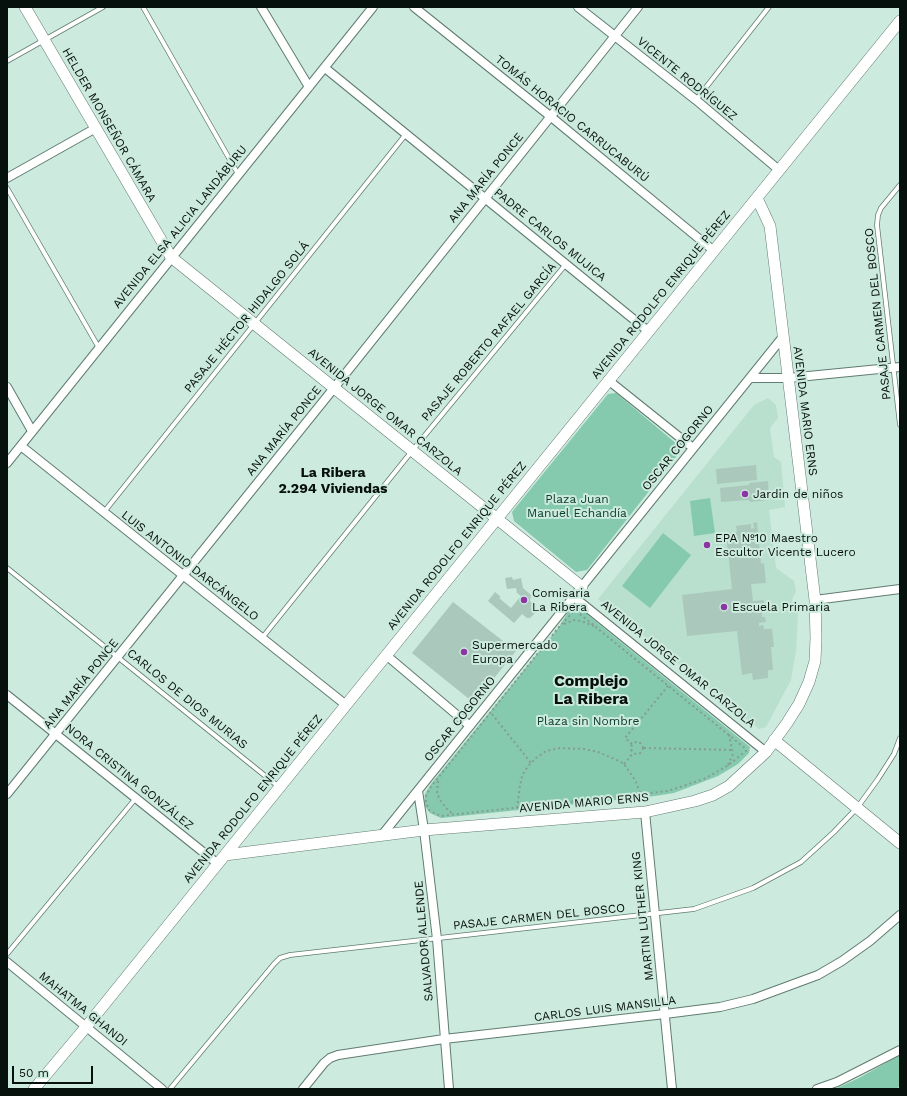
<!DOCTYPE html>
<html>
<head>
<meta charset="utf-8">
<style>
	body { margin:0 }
	#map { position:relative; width:907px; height:1096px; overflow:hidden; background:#cceadd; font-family:"Work Sans",sans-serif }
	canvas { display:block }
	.frame { position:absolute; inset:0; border:8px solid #06100c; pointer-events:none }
	.scale { position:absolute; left:12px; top:1066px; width:81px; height:18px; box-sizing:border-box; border:2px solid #06100c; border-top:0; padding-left:5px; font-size:12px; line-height:14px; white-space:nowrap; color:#06100c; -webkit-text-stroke:3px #cceadd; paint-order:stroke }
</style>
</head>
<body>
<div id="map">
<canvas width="907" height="1096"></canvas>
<div class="frame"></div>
<div class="scale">50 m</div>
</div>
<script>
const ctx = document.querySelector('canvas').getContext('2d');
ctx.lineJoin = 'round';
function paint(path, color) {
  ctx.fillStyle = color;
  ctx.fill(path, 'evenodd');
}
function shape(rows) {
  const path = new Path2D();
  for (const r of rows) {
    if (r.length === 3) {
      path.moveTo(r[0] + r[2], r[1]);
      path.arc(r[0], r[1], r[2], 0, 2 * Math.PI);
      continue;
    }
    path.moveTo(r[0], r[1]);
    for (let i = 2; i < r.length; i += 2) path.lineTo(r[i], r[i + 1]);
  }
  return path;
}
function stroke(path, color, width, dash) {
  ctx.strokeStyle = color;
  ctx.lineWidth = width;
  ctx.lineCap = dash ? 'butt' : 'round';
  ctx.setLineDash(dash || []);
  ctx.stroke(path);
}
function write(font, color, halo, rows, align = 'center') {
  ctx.font = font + ' "Work Sans",sans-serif';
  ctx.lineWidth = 4;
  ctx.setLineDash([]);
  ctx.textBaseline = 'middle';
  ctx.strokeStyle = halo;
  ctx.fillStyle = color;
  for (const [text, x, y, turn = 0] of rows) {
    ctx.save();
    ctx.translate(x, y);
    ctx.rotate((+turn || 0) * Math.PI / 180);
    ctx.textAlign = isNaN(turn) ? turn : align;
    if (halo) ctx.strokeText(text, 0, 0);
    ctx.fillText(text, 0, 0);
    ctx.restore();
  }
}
paint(shape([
	[768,398,776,405,778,418,770,428,774,457,781,462,785,507,769,510,776,568,794,581,796,592,792,599,793,609,798,614,797,634,796,651,791,680,766,727,759,729,598,599,754,405]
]), '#b9dfcf');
paint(shape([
	[616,393,678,445,679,453,587,570,576,572,514,521,512,512,608,394],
	[710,498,715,533,694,536,690,501],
	[663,533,691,555,650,608,622,586],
	[574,604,578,604,582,607,589,616,750,747,749,753,738,764,718,776,674,793,655,796,441,818,430,813,424,805,425,794,431,784,559,627,571,607],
	[900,1055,900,1085,897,1089,835,1089,859,1078]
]), '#85caaf');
paint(shape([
	[756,465,757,480,717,484,716,469],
	[768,481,769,500,750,502,749,500,721,502,720,488,749,485,749,483],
	[757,522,761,564,764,563,766,583,751,584,753,601,764,600,765,612,762,612,762,617,765,617,766,622,759,623,759,626,763,625,764,629,772,629,774,647,771,647,773,670,768,670,768,678,753,680,752,673,742,675,737,631,687,636,682,595,732,589,726,533,737,532,736,526,751,524,751,529,754,528,753,523],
	[512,577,513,580,521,578,523,588,531,595,530,601,533,604,531,607,533,608,534,614,530,618,527,618,522,614,514,623,488,601,495,592,501,597,499,598,511,608,521,596,517,593,516,588,507,589,505,578],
	[453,602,516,651,474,703,412,653]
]), '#abc8bc');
const service = shape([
	[143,7,238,174],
	[7,61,103,7],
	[696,100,769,7],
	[900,185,881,208,878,215,877,225,900,425],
	[7,188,99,348],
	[104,512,406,134],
	[7,568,279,787],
	[262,638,412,451,566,264],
	[7,954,136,798],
	[170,1089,274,964,280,958,290,955,694,909,753,888,801,862,834,832,857,808,878,779,894,754,900,738]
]);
const minor = shape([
	[261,7,309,87],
	[414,7,550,116,714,251],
	[578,7,696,100,779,170],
	[325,68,648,331],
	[7,178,96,128],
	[750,378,788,378,900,367],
	[608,380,693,448],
	[7,387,32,431],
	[21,446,346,705],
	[7,463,373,7],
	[574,597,766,752],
	[815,600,900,589],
	[386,655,470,726],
	[7,695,218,864],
	[418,791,424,830,437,939,449,1089],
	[7,794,334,388,638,7],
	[645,812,672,1089],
	[382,835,782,338],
	[7,962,162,1089],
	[303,1089,324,1063,330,1058,338,1055,444,1039,665,1014,720,1007,753,999,818,975,842,961,870,941,900,915],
	[817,1089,837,1082,900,1050]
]);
const tertiary = shape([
	[25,7,171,257,582,587],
	[774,740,900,843],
	[225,855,424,830,645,812,695,801,713,795,729,786,766,752,787,723,799,704,809,682,815,661,816,638,815,600,770,226,757,198],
	[34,1089,86,1027,346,705,900,21]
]);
stroke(service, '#617c71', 5.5);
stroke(minor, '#617c71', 10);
stroke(tertiary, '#617c71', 12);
stroke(shape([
	[576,611,746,749,746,751,727,766,704,779,668,791,441,816,434,813,429,810,426,802,426,796,430,788,559,627,573,612,576,611],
	[564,624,574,620,581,621,594,626],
	[492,714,531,763],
	[637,748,6],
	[632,744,625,738,668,686],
	[644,748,733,750],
	[624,764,633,753],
	[728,765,733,754,729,735],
	[438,781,437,793,440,800,446,808,453,814],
	[517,808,520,786,522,776,528,766,536,758,546,751,560,748,584,749,598,752,619,761,624,764,635,780,641,795]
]), '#859c92', 2, [2, 3]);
stroke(service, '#fff', 4);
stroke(minor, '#fff', 8);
stroke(tertiary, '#fff', 11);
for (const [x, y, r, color] of [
	[745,494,4,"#8c36a4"],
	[707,545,4,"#8c36a4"],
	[524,600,4,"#8c36a4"],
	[724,607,4,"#8c36a4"],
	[464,652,4,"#8c36a4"]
]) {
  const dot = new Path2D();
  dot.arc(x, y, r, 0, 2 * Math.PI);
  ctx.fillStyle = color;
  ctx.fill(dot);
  stroke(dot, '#cceadd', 1.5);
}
write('12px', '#06100c', '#cceadd', [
	["VICENTE RODRÍGUEZ",687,79,39],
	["TOMÁS HORACIO CARRUCABURÚ",572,119,39],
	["HELDER MONSEÑOR CÁMARA",109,125,60],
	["ANA MARÍA PONCE",486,178,-51],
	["AVENIDA ELSA ALICIA LANDÁBURU",180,227,-51],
	["PADRE CARLOS MUJICA",550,235,39],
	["AVENIDA RODOLFO ENRIQUE PÉREZ",661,295,-51],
	["PASAJE CARMEN DEL BOSCO",878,314,-96],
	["PASAJE HÉCTOR HIDALGO SOLÁ",247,317,-51],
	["PASAJE ROBERTO RAFAEL GARCÍA",489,342,-50],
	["AVENIDA MARIO ERNS",805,411,83],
	["AVENIDA JORGE OMAR CARZOLA",385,412,39],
	["ANA MARÍA PONCE",284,431,-51],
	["OSCAR COGORNO",678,448,-51],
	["AVENIDA RODOLFO ENRIQUE PÉREZ",457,546,-51],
	["LUIS ANTONIO DARCÁNGELO",190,566,38],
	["AVENIDA JORGE OMAR CARZOLA",678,664,39],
	["ANA MARÍA PONCE",81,684,-51],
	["CARLOS DE DIOS MURIAS",187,699,39],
	["OSCAR COGORNO",460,719,-51],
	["NORA CRISTINA GONZÁLEZ",129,777,39],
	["AVENIDA RODOLFO ENRIQUE PÉREZ",253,799,-51],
	["AVENIDA MARIO ERNS",584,803,-5],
	["MARTIN LUTHER KING",643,916,-96],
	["PASAJE CARMEN DEL BOSCO",539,917,-6],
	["SALVADOR ALLENDE",424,941,-95],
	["MAHATMA GHANDI",83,1009,39],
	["CARLOS LUIS MANSILLA",605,1009,-7]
]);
write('12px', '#06100c', '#cceadd', [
	["Jardin de niños",753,494],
	["EPA Nº10 Maestro",715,538],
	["Escultor Vicente Lucero",715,552],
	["Comisaria",532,593],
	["La Ribera",532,607],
	["Escuela Primaria",732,607],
	["Supermercado",472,645],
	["Europa",472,659]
], 'left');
write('12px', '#093b2c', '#cceadd', [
	["Plaza Juan",577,499],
	["Manuel Echandía",577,513],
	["Plaza sin Nombre",588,721]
]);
write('bold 14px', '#06100c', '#cceadd', [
	["La Ribera",333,473],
	["2.294 Viviendas",333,489]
]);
write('bold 16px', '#06100c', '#cceadd', [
	["Complejo",591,681],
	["La Ribera",591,699]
]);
</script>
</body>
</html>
